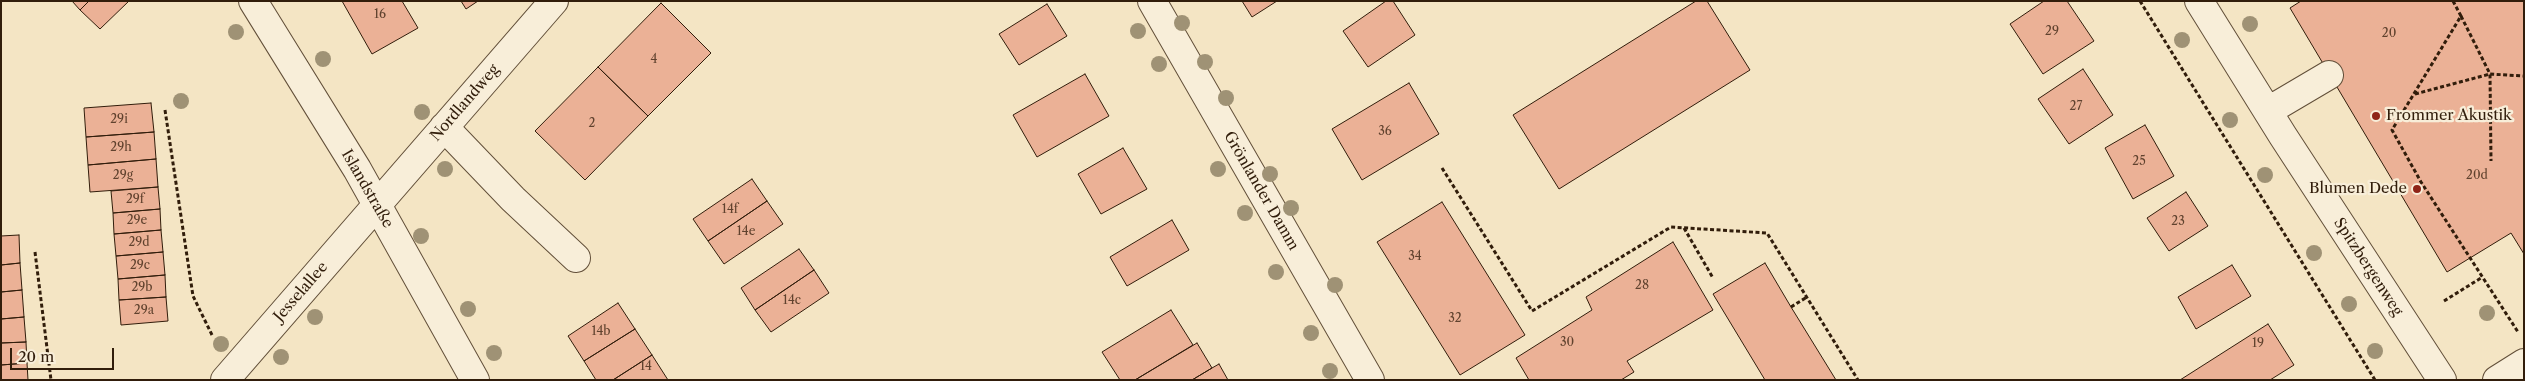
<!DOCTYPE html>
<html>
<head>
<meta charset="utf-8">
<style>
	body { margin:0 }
	#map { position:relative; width:2525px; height:381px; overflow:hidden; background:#f4e5c4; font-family:"Libre Caslon Text",serif }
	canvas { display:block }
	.frame { position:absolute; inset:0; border:2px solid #311d0b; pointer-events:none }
	.scale { position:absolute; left:10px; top:348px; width:104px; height:22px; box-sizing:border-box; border:2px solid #311d0b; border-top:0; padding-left:6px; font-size:15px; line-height:18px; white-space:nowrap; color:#311d0b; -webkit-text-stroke:4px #f8eed9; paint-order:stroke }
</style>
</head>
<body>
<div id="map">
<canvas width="2525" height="381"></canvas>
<div class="frame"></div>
<div class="scale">20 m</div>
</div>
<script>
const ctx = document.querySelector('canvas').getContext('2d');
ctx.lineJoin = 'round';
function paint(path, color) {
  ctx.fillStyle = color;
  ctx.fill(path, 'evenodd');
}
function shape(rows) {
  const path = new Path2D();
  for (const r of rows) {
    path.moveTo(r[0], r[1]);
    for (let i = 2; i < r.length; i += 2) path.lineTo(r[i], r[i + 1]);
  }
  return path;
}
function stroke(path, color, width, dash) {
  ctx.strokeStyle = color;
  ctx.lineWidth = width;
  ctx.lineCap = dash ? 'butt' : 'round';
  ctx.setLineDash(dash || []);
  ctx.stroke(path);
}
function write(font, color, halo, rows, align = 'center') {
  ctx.font = font + ' "Libre Caslon Text",serif';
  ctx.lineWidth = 4.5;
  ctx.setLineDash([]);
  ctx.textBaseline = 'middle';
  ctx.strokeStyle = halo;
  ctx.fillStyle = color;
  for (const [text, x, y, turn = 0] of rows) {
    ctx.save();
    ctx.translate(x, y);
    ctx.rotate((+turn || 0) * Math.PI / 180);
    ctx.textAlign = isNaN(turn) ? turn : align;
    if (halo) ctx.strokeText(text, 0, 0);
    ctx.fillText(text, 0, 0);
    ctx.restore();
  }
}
const building = shape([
	[72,1,89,1,80,10,72,1],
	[89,1,129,1,100,29,80,10,89,1],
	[342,1,402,1,418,28,372,54,342,1],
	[461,1,478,1,466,9,461,1],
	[1242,1,1277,1,1252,17,1242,1],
	[1386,1,1393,1,1415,35,1368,67,1343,31,1386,1],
	[1696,1,1707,1,1750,70,1559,189,1513,115,1696,1],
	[2044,1,2067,1,2094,41,2043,74,2010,24,2044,1],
	[2301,1,2524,1,2524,254,2511,233,2447,272,2290,8,2301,1],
	[661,3,711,53,648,116,598,67,661,3],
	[1047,4,1067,36,1019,65,999,34,1047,4],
	[598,67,648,116,585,180,535,131,598,67],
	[2083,69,2113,115,2069,144,2038,99,2083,69],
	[1085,74,1109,116,1037,157,1013,115,1085,74],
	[1409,83,1439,134,1362,180,1332,129,1409,83],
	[151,103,154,132,86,137,84,108,151,103],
	[2145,125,2174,176,2133,199,2105,148,2145,125],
	[154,132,156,159,88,165,86,137,154,132],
	[1123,148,1147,189,1101,214,1078,174,1123,148],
	[156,159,158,187,90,192,88,165,156,159],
	[752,179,767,201,708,241,693,219,752,179],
	[158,187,160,209,113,213,111,191,158,187],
	[2186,192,2208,226,2169,251,2147,218,2186,192],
	[767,201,783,224,724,264,708,241,767,201],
	[1442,202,1525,335,1460,375,1377,242,1442,202],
	[160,209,161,230,114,234,113,213,160,209],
	[1172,220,1189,250,1127,286,1110,257,1172,220],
	[161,230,163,252,116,256,114,234,161,230],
	[19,235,20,263,1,265,1,236,19,235],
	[1673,242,1713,310,1627,361,1634,372,1621,380,1529,380,1516,358,1592,310,1586,297,1673,242],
	[799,249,814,270,755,310,741,288,799,249],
	[163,252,165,275,118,279,116,256,163,252],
	[20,263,22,290,1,292,1,265,20,263],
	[1765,263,1791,307,1836,380,1765,380,1713,294,1765,263],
	[2232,265,2251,296,2196,329,2178,297,2232,265],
	[814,270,829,293,771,332,755,310,814,270],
	[165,275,166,297,119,300,118,279,165,275],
	[22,290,24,317,1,319,1,292,22,290],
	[166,297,168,321,121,325,119,300,166,297],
	[618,303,635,329,584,361,568,336,618,303],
	[1171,310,1193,345,1135,380,1120,380,1102,352,1171,310],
	[24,317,26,342,1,343,1,319,24,317],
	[2268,324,2294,365,2270,380,2180,380,2268,324],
	[635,329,652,355,613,380,596,380,584,361,635,329],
	[26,342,27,363,1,365,1,343,26,342],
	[1197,343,1212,368,1192,380,1135,380,1197,343],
	[652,355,668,380,613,380,652,355],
	[27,363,28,380,1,380,1,365,27,363],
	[1219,364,1228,380,1192,380,1212,368,1219,364]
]);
paint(building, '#ebb196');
stroke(building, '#311d0b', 1);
const minor = shape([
	[253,1,357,169,475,380],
	[1152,1,1370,380],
	[2199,1,2283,136,2442,380],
	[2268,111,2329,75],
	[444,127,513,199,576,258],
	[225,380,554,1],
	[2497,380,2524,363]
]);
stroke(minor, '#624f39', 30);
stroke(shape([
	[2140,1,2375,380],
	[2453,1,2461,16,2392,130,2421,182,2518,332],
	[2461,16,2490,74,2524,76],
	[2415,94,2490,74,2491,161],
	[165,110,193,296,212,335],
	[1442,168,1532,311,1671,227,1767,233,1858,380],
	[1684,228,1713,278],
	[35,252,51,380],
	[2444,301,2481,278],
	[1791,307,1807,297]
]), '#311d0b', 3, [4, 2.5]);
stroke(minor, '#f8eed9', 28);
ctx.fillStyle = '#9f9275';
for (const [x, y] of [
	[1182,23],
	[2250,24],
	[1138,31],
	[236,32],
	[2182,40],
	[323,59],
	[1205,62],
	[1159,64],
	[1226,98],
	[181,101],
	[422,112],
	[2230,120],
	[445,169],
	[1218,169],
	[1270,174],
	[2265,175],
	[1291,208],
	[1245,213],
	[421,236],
	[2314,253],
	[1276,272],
	[1335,285],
	[2349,304],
	[468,309],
	[2487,313],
	[315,317],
	[1311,333],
	[221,344],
	[2375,351],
	[494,353],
	[281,357],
	[1330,371]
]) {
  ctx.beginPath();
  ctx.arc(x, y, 8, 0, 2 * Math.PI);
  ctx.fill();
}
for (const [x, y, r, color] of [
	[2376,116,5,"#8f2418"],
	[2417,189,5,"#8f2418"]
]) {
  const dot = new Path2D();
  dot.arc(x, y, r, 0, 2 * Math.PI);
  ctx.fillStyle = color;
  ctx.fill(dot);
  stroke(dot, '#f8eed9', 2);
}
write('12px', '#60422e', null, [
	["16",380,15],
	["29",2052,32],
	["20",2389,34],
	["4",654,60],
	["27",2076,107],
	["29i",119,120],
	["2",592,124],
	["36",1385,132],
	["29h",121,148],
	["25",2139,162],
	["29g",123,176],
	["20d",2477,176],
	["29f",135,200],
	["14f",730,210],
	["29e",137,221],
	["23",2178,222],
	["14e",746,232],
	["29d",139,243],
	["34",1415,257],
	["29c",140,266],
	["28",1642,286],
	["29b",142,288],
	["14c",792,301],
	["29a",144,311],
	["32",1455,319],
	["14b",601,332],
	["30",1567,343],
	["19",2258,344],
	["14",646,367]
]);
write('15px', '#311d0b', '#f8eed9', [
	["Nordlandweg",465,103,-49],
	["Islandstraße",367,189,60],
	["Grönlander Damm",1261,191,60],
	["Spitzbergenweg",2368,267,57],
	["Jesselallee",301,292,-49]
]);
write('15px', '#311d0b', '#f8eed9', [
	["Frommer Akustik",2386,116],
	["Blumen Dede",2407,189,"right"]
], 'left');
</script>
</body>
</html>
